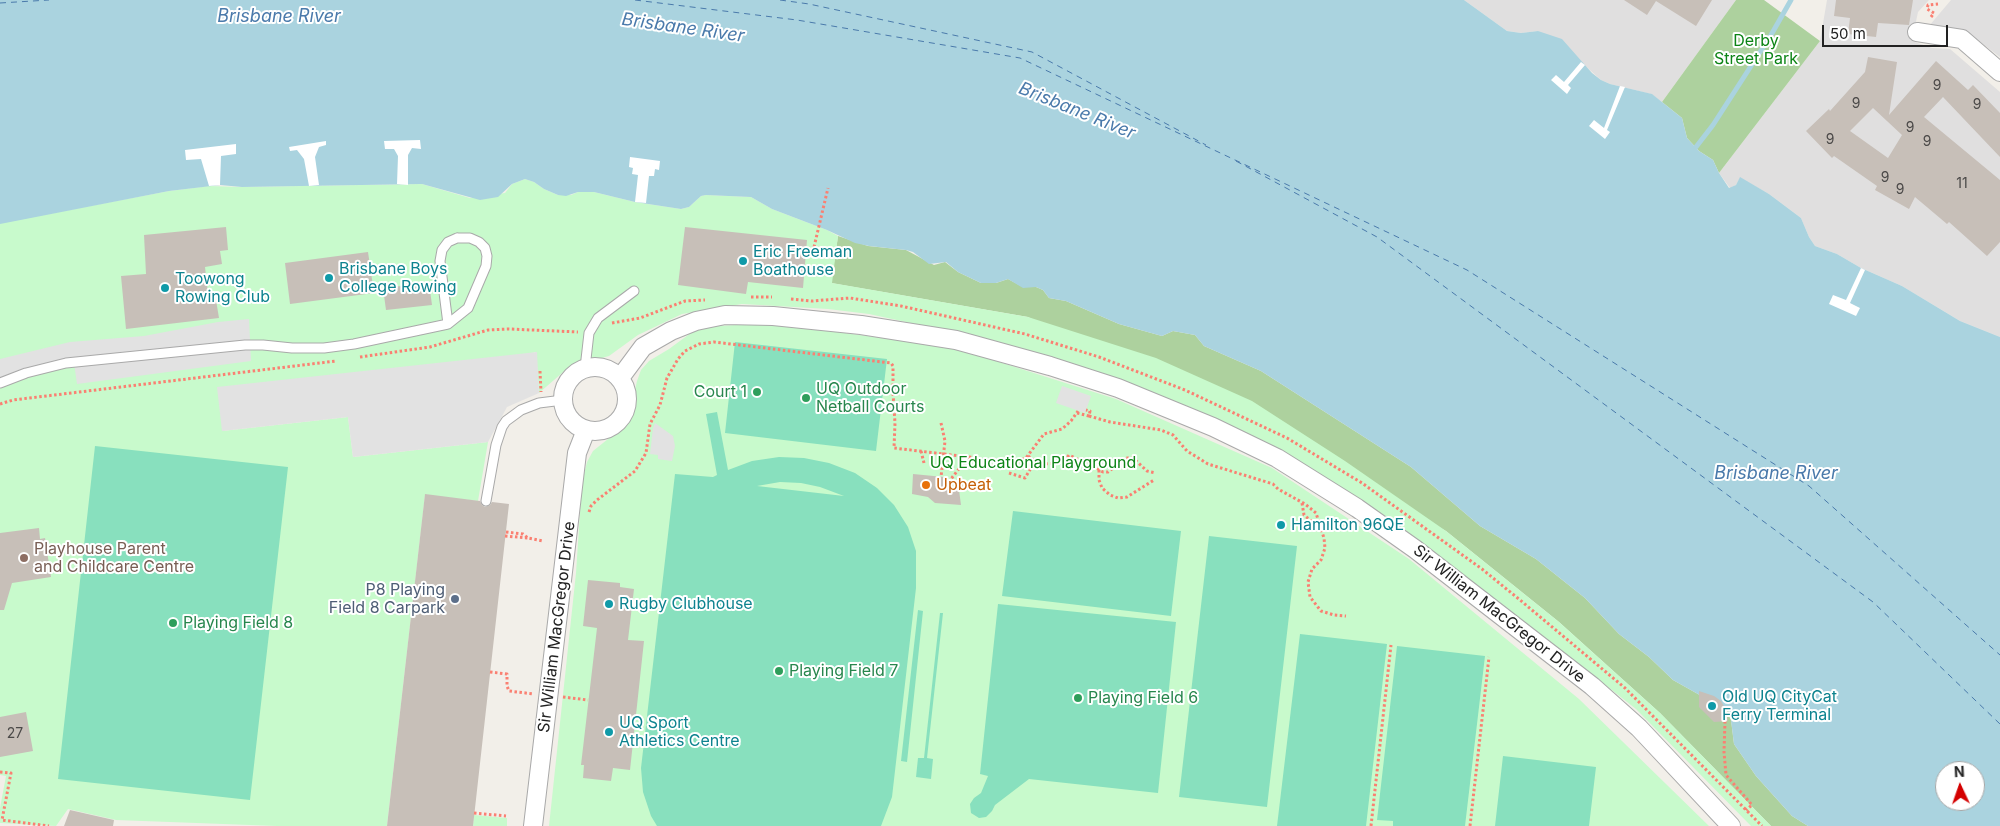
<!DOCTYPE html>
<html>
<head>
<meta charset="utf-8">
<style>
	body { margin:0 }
	#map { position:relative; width:2000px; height:826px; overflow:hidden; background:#f2efe9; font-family:Inter,sans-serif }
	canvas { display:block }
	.north { position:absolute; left:1935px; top:761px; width:50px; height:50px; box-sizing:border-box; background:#fff; border:1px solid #a7a7a7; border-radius:50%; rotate:357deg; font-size:14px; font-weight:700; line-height:20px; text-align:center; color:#222 }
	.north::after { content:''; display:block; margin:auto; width:18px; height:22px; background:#d40000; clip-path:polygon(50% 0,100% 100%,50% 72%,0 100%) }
	.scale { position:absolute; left:1822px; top:25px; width:126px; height:22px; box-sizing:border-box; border:2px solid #222; border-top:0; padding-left:6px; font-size:15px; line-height:18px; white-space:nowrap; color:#222; -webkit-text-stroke:4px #fff; paint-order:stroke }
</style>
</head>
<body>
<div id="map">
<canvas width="2000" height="826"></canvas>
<div class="north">N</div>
<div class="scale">50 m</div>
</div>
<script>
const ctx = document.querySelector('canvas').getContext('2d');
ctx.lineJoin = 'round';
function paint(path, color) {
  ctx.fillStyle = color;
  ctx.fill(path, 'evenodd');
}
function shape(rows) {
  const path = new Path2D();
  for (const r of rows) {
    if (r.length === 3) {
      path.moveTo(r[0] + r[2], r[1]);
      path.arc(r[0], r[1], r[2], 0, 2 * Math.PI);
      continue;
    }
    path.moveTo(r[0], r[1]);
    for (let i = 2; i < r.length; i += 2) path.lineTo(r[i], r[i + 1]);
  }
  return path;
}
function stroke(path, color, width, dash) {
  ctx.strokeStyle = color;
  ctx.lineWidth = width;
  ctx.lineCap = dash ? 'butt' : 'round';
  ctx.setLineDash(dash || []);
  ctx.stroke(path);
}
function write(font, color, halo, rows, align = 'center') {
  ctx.font = font + ' Inter,sans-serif';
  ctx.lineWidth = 4;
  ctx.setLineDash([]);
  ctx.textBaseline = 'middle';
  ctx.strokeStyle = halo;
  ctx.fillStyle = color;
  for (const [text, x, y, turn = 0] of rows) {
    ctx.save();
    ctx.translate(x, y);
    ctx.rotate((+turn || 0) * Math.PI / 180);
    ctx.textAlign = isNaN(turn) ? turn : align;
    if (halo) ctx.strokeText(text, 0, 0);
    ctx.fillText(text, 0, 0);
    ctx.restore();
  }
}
paint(shape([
	[1464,0,1736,0,1662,102,1651,94,1610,84,1601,80,1581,62,1538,31,1521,33,1507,31],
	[1827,0,1929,0,1918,12,1912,41,1932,48,1950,49,2000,92,2000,337,1960,321,1902,286,1861,268,1837,254,1815,246,1809,237,1801,218,1769,194,1740,178,1736,185,1730,188,1719,173,1820,41],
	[1951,0,2000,0,2000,57,1967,32,1929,26]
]), '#e0dfdf');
paint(shape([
	[1736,0,1764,0,1820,41,1719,173,1713,160,1699,151,1687,138,1682,118,1662,102],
	[838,236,868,246,906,250,934,265,945,262,958,272,981,283,996,283,1008,279,1023,287,1036,287,1043,290,1049,298,1066,301,1119,324,1162,336,1173,331,1195,335,1204,346,1261,371,1411,467,1480,526,1536,559,1585,598,1619,634,1649,657,1673,680,1730,712,1734,744,1756,776,1792,816,1808,826,1771,826,1660,713,1559,622,1446,531,1028,317,831,283]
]), '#add19e');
paint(shape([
	[525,179,534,182,544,189,558,195,571,195,578,192,594,192,635,202,681,209,689,207,701,196,706,195,751,197,772,209,827,230,838,236,832,283,1028,317,1156,358,1252,401,1345,461,1446,531,1559,622,1660,713,1771,826,1751,826,1636,709,1502,604,1377,511,1250,436,1124,382,994,341,869,314,828,309,742,304,682,314,638,335,609,356,569,367,539,393,536,352,222,431,348,417,353,457,488,442,478,501,425,495,387,826,277,826,116,820,68,809,56,826,0,823,0,808,6,776,0,775,0,223,169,191,209,186,242,187,422,184,470,198,505,193,512,184],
	[772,323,955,348,1116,399,1272,468,1409,559,1579,699,1709,826,549,826,576,573,582,482,587,462,593,451,623,427,628,419,637,381,641,370,649,361,669,349,699,327],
	[474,815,507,818,507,826,473,826]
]), '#c8facc');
paint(shape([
	[735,342,887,359,876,451,725,433],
	[717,412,728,470,752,461,779,457,804,458,829,463,855,473,877,488,894,505,908,527,916,551,916,588,892,797,881,826,657,826,651,816,643,792,641,768,675,474,713,477,717,475,706,414],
	[780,482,801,483,820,487,844,496,757,486],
	[95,446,288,467,250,800,58,779],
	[1013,511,1181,531,1171,616,1002,596],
	[1209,536,1297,546,1267,807,1179,797],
	[998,604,1176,622,1158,793,1029,779,995,805,992,811,986,817,979,818,971,813,970,804,974,798,981,793,988,776,980,774],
	[918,610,923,611,907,762,901,761],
	[940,613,943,613,927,758,933,759,931,779,916,777,918,758,924,758],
	[1300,634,1387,644,1366,826,1277,826],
	[1397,646,1485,656,1465,826,1393,826,1393,821,1377,820],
	[1503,756,1596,767,1589,826,1495,826]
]), '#88e0be');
paint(shape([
	[249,319,251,361,77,384,74,363,0,383,0,359,70,342,144,336,218,322],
	[537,352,539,393,507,407,488,442,353,457,348,417,222,431,217,387],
	[1062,386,1091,396,1085,413,1056,403],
	[655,423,673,436,675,446,672,461,658,459,658,455,650,454,653,428]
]), '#e2e2e2');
paint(shape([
	[0,0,1464,0,1507,31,1521,33,1538,31,1562,39,1592,73,1601,80,1610,84,1652,94,1682,118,1687,138,1699,151,1713,160,1719,173,1729,188,1736,185,1740,177,1769,194,1801,218,1809,237,1815,246,1837,254,1861,268,1902,286,1960,321,2000,337,2000,826,1808,826,1792,816,1756,776,1734,744,1730,712,1673,680,1649,657,1619,634,1585,598,1536,559,1480,526,1411,467,1261,371,1204,346,1195,335,1173,331,1162,336,1119,324,1066,301,1049,298,1043,290,1036,287,1023,288,1008,279,996,283,981,283,958,272,946,262,929,264,913,252,906,250,869,246,855,243,827,230,772,209,751,197,706,195,701,196,689,207,681,209,635,202,594,192,578,192,566,196,558,195,544,189,534,182,525,179,512,184,498,197,480,200,422,184,242,187,220,185,169,191,0,224],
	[1945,771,1975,771,1975,801,1945,801]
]), '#aad3df');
paint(shape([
	[1581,62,1585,65,1568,85,1571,88,1567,94,1551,80,1556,75,1564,82],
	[1620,86,1625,87,1607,130,1610,132,1605,139,1589,126,1594,120,1604,128],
	[420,140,421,149,412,148,408,155,408,185,397,184,398,156,394,149,385,149,384,141],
	[326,141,326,145,319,147,315,157,319,185,309,186,304,159,297,150,290,151,289,147],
	[236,144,236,154,221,156,220,185,209,186,201,159,186,160,185,150],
	[630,157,660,161,659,170,655,169,654,176,649,176,646,203,635,202,638,175,632,174,633,168,629,167],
	[1861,268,1865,270,1850,303,1860,308,1856,316,1829,304,1833,295,1846,300]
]), '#fff');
stroke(shape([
	[1696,147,1713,125,1771,35,1791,0]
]), '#aad3df', 5);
stroke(shape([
	[635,0,797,20,1020,58,1467,270,1809,486,2000,655],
	[780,0,809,4,1032,52,1206,145],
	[0,3,49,0],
	[1236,161,1377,237,1873,602,2000,724]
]), '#4a7aab', 1, [6, 5]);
paint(shape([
	[1624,0,1712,0,1696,26,1656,1,1647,15],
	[1836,0,1913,0,1909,25,1878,23,1876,37,1848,34,1850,18,1834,16],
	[1868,57,1897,62,1889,115,1936,61,1968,90,1973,85,2000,113,2000,157,1943,97,1924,117,2000,180,2000,242,1987,256,1949,222,1947,224,1915,197,1909,209,1875,190,1877,186,1834,156,1832,158,1806,131,1829,109,1830,111,1865,72],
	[1873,108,1902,135,1888,158,1850,131],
	[226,227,228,250,220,251,222,264,205,267,209,302,216,300,219,318,126,329,121,276,146,274,144,235],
	[685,227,807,240,803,288,748,282,746,294,678,285],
	[368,252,374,293,290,304,285,263],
	[429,283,432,305,386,310,383,288],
	[913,474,944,477,947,487,959,490,961,505,935,503,928,497,912,494],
	[425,494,480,501,482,505,485,507,490,505,492,502,509,504,473,826,387,826],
	[39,528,40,539,45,538,51,577,12,583,4,610,0,610,0,533],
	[588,580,620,583,620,587,634,589,628,640,644,641,630,770,613,768,611,781,583,778,584,765,581,765,597,628,583,626],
	[1699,691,1714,696,1721,701,1726,710,1728,721,1714,722,1699,707],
	[26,712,33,751,0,757,0,717],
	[70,810,114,820,113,826,64,826]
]), '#c7bfb8');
const service = shape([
	[457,238,470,238,479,242,485,248,487,256,486,266,468,308,448,324,440,261,442,250,448,242,457,238],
	[585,368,589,333,598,318,634,291],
	[0,383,26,373,66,363,245,345,263,345,292,348,324,348,354,344,448,324],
	[486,501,496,445,502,427,506,421,521,410,539,403,563,400]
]);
const minor = shape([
	[1917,32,1962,39,2000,72],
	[595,399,32],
	[620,378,643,347,671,331,696,321,725,315,773,316,861,325,956,340,1050,366,1118,388,1213,427,1277,458,1357,508,1415,549,1592,686,1639,728,1731,826],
	[533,826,577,453,586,430]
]);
stroke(service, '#a9a9a9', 11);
stroke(minor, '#a9a9a9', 20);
stroke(shape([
	[1931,17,1934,13,1927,9,1928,5,1938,4],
	[814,247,828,188],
	[751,297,772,297],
	[791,299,812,301,850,298,901,306,1025,334,1099,357,1185,390,1287,438,1362,483,1482,569,1520,600,1625,688,1762,826],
	[612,323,640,318,685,301,705,300],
	[360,357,430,347,488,330,509,329,578,332],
	[540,371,541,392],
	[0,404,13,400,336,361],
	[1077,413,1089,416,1090,411,1086,410],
	[1089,416,1110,422,1161,430,1173,435,1187,451,1208,464,1273,484,1278,489,1305,504,1316,513,1321,529],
	[941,423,945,441,941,477],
	[921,451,924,463],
	[1028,456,1039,464,1063,463,1069,455,1081,461,1091,462,1099,470,1103,472,1108,472,1126,458,1133,458,1147,471,1156,473],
	[1099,470,1099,480,1102,488,1110,495,1118,498,1127,497,1154,480],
	[1009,473,1025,478,1031,468,1028,457],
	[945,485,969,486,978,491],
	[950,488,951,479,968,457],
	[1302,503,1304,515,1321,529,1324,538,1325,548,1321,560,1312,569,1308,582,1310,597,1321,611,1334,615,1346,616],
	[589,512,591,506,597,500,635,471,646,453,650,424,660,405,667,378,678,359,685,351,699,344,714,342,891,363,893,366,893,393,895,423,894,448,977,458,994,464,1014,463,1026,458,1044,434,1062,429,1071,421,1078,411],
	[506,532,523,534,528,538,543,541],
	[505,536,528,538],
	[490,672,507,674,507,686,509,691,534,694],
	[563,697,588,700],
	[1725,721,1724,752,1726,775,1752,805,1746,810],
	[0,772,11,773,2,820,49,826],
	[474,813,506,816],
	[1371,826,1391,645],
	[1470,826,1489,657]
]), '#fa8072', 3, [2.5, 2.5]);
stroke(service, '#fff', 9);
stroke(minor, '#fff', 18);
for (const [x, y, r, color] of [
	[743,261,5,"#0f9aa8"],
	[329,278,5,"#0f9aa8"],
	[165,288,5,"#0f9aa8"],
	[757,392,5,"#2e9e5b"],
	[806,398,5,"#2e9e5b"],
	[926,485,5,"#e8710a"],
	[1281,525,5,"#0f9aa8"],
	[24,558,5,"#8d6e63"],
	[455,599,5,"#5c6f8a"],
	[609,604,5,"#0f9aa8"],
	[173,623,5,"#2e9e5b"],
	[779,671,5,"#2e9e5b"],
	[1078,698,5,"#2e9e5b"],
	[1712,706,5,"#0f9aa8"],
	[609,732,5,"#0f9aa8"]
]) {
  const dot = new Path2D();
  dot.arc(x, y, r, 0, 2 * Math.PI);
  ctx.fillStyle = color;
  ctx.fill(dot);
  stroke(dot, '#fff', 2);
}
write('14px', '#4b4948', null, [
	["9",1937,86],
	["9",1856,104],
	["9",1977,105],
	["9",1910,128],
	["9",1830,140],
	["9",1927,142],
	["9",1885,178],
	["11",1962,184],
	["9",1900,190],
	["27",15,734]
]);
write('16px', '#0c8416', '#fff', [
	["Derby",1756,41],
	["Street Park",1756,59],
	["UQ Educational Playground",1033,463]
]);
write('16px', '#0d838f', '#fff', [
	["Eric Freeman",753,252],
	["Boathouse",753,270],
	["Brisbane Boys",339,269],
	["College Rowing",339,287],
	["Toowong",175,279],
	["Rowing Club",175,297],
	["Hamilton 96QE",1291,525],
	["Rugby Clubhouse",619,604],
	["Old UQ CityCat",1722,697],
	["Ferry Terminal",1722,715],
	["UQ Sport",619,723],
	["Athletics Centre",619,741]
], 'left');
write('16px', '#27864d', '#fff', [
	["UQ Outdoor",816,389],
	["Netball Courts",816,407],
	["Court 1",747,392,"right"],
	["Playing Field 8",183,623],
	["Playing Field 7",789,671],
	["Playing Field 6",1088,698]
], 'left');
write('16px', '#c56008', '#fff', [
	["Upbeat",936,485]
], 'left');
write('16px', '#785e54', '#fff', [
	["Playhouse Parent",34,549],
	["and Childcare Centre",34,567]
], 'left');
write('16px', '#4e5e75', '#fff', [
	["P8 Playing",445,590],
	["Field 8 Carpark",445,608]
], 'right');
write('16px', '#222', '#fff', [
	["Sir William MacGregor Drive",1499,614,38],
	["Sir William MacGregor Drive",557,627,-83]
]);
write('italic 18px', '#4a7aab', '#fff', [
	["Brisbane River",279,17],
	["Brisbane River",683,28,8],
	["Brisbane River",1077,111,22],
	["Brisbane River",1776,474]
]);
</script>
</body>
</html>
